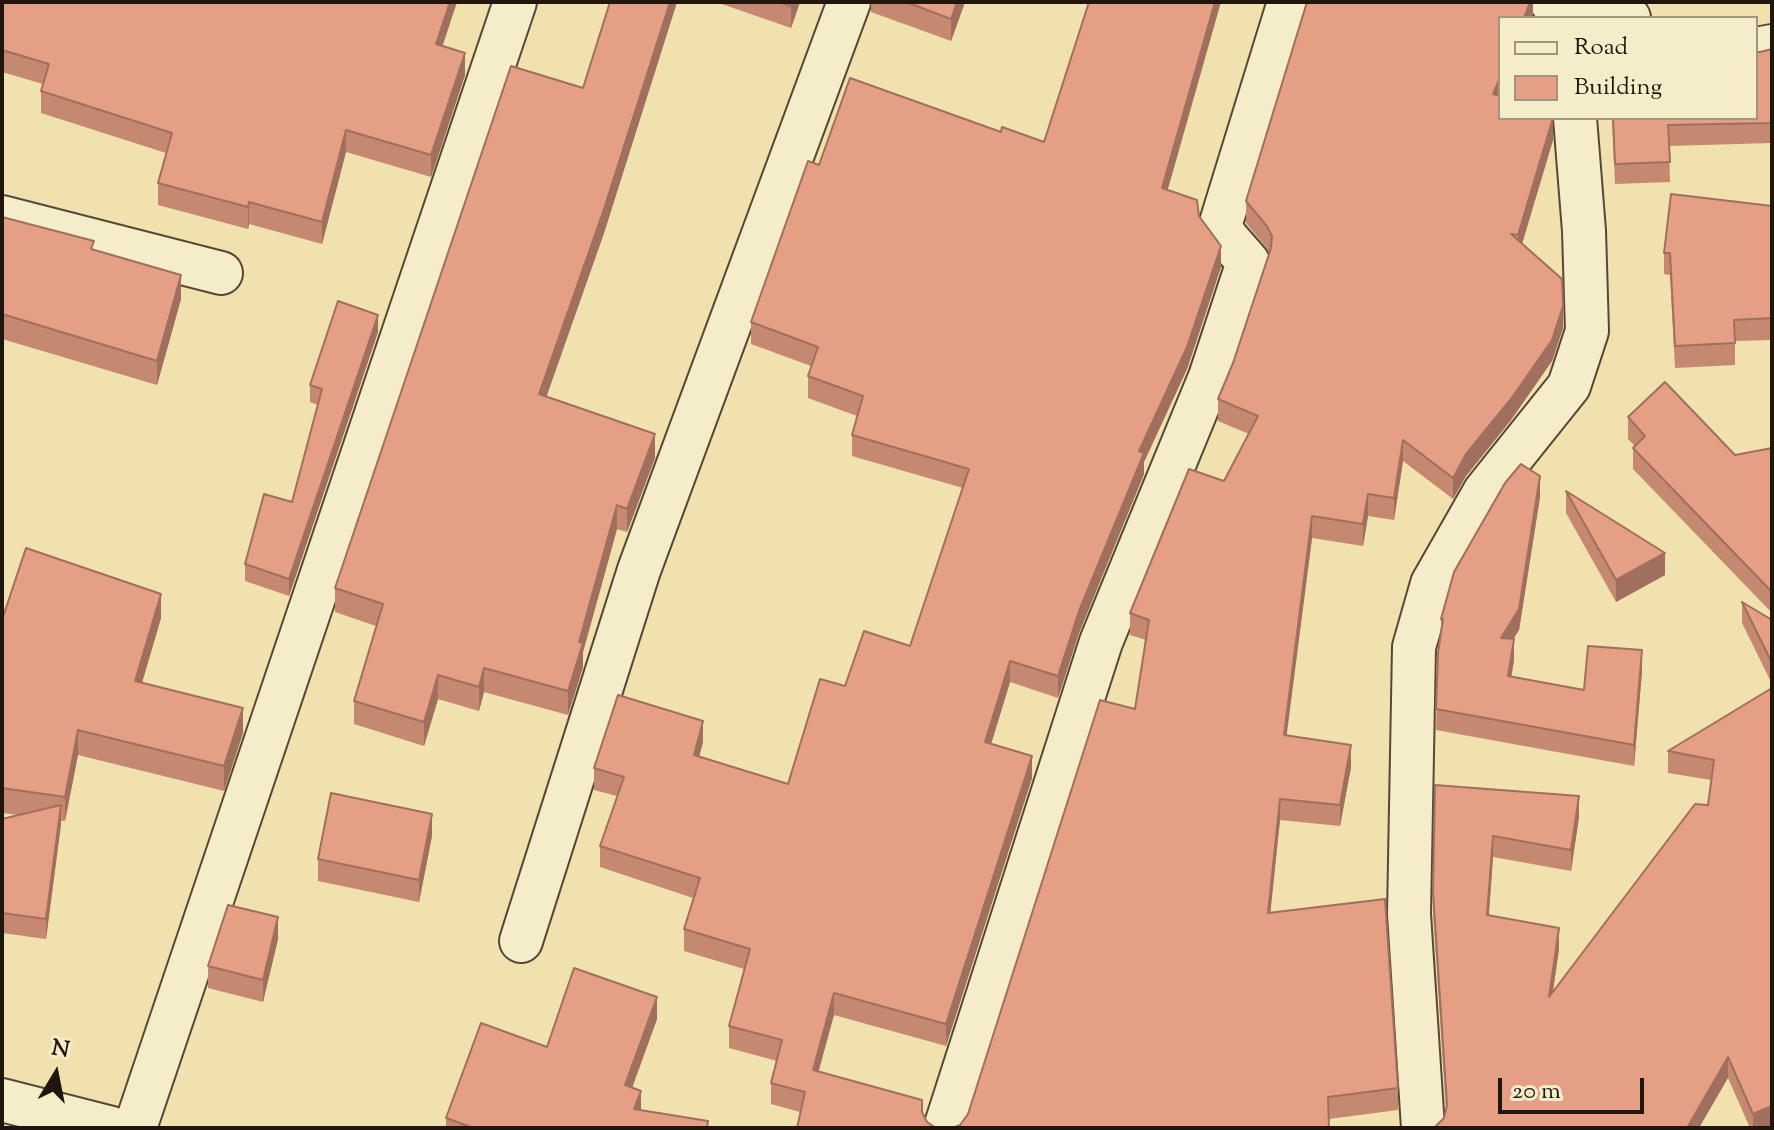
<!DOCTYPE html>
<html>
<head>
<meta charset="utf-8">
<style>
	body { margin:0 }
	#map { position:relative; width:1774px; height:1130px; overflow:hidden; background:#f0e1ae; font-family:"Sorts Mill Goudy",serif }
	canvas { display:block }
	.frame { position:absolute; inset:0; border:4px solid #21160e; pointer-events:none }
	.legend { position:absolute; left:1498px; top:16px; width:260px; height:104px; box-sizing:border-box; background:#f5ecca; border:2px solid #a0967f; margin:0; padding:10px 14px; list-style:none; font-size:24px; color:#21160e }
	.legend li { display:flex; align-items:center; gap:16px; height:40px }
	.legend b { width:40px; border:2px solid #a0967f }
	.north { position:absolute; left:16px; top:1034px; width:80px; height:80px; -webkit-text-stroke:6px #f5ecca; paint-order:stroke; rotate:10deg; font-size:22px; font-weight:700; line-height:32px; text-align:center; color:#21160e }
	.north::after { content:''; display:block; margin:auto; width:28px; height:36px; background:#21160e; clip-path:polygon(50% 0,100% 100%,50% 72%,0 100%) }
	.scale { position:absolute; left:1498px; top:1078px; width:146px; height:36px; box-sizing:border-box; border:4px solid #21160e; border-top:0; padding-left:10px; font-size:24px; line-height:28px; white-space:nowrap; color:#21160e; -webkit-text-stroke:6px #f5ecca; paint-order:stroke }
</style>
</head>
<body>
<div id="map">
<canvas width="1774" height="1130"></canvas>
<div class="frame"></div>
<ul class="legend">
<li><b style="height:10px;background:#f5ecca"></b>Road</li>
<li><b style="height:22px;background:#e59f85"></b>Building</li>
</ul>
<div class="north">N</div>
<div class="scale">20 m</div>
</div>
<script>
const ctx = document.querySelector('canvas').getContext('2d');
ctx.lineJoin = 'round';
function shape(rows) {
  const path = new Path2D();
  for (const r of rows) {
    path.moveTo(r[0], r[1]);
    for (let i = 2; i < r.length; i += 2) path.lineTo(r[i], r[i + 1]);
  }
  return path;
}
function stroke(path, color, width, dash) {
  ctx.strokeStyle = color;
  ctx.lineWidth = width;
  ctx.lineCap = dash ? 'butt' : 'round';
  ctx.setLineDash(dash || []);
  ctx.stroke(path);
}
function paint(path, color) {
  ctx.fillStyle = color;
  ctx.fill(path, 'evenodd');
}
const street = shape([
	[1551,2,1565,8,1629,18],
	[1756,49,1772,46],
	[2,217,221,273],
	[521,941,639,570,849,2],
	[2,1100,112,1128],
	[135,1128,515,2],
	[945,1128,1101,642,1210,377,1248,262,1227,238,1220,226,1289,2],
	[1423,1128,1409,914,1414,647,1432,584,1485,491,1569,386,1587,331,1584,231,1575,118]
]);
stroke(street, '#554936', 46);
stroke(street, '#f5ecca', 42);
paint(shape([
	[2,2,443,46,465,75,431,177,346,152,322,244,249,224,248,229,158,205,158,183,166,153,41,113,41,91,43,84,2,72],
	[610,2,677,2,604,233,546,396,655,458,627,532,617,529,583,652,583,667,568,715,484,692,479,711,438,699,424,746,354,724,354,701,376,626,335,612,335,588,583,88],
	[716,2,800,2,791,28],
	[871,2,965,2,951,41,871,12],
	[1307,2,1533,2,1533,18,1500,18,1500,118,1553,118,1553,140,1522,244,1562,279,1563,328,1552,361,1511,420,1466,476,1453,499,1403,461,1394,520,1368,516,1363,546,1312,538,1286,735,1351,745,1351,767,1340,826,1280,820,1270,913,1385,899,1398,1088,1398,1110,1329,1119,1329,1128,953,1128,960,1125,968,1114,1100,700,1135,709,1146,640,1130,635,1130,613,1189,469,1224,481,1249,434,1218,421,1218,399,1233,363,1269,253,1266,247,1246,223,1246,201],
	[1772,49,1772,143,1669,146,1670,182,1615,184,1612,118,1756,118,1760,52],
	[1001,132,1168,190,1199,216,1221,267,1187,369,1144,462,1144,474,1079,633,1058,698,1010,682,991,744,1032,778,946,1046,834,1015,800,1112,771,1104,771,1083,777,1061,729,1048,729,1026,744,969,684,951,684,929,693,898,600,867,600,846,617,796,594,790,594,768,703,742,699,757,788,784,845,686,910,646,963,488,852,456,852,435,857,416,808,398,808,376,811,366,751,344,751,322,819,165],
	[1772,206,1772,340,1735,341,1735,365,1675,368,1670,275,1664,274,1664,253],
	[2,217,94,249,181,299,157,385,2,339],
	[378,332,289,596,245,581,245,564,292,502,318,405,310,402,310,385],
	[1628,417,1735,455,1772,448,1772,613,1633,469,1633,448,1635,446,1628,439],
	[1566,491,1665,575,1616,602,1566,513],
	[1540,497,1519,630,1513,639,1514,660,1511,677,1584,690,1642,671,1634,766,1436,730,1438,653,1441,633,1441,619],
	[1742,602,1772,620,1772,684,1742,623],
	[161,618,142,683,243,733,224,791,78,755,65,821,61,821,46,939,2,933,2,819,18,815,2,813,2,620],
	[1772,688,1772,1127,1769,1128,1750,1128,1728,1078,1444,1118,1446,1110,1433,913,1435,785,1579,817,1571,871,1493,857,1489,915,1559,949,1553,991,1708,805,1711,780,1668,773,1668,751],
	[432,836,419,902,318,881,318,859],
	[278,939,263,1002,208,988,208,966],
	[657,1019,632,1088,641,1110,708,1128,446,1128,446,1118,547,1047]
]), '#c58972');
paint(shape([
	[450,2,457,2,436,66,436,44],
	[670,2,677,2,604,233,539,418,539,394],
	[792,2,800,2,791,28,791,6],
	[957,2,965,2,951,41,951,19],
	[1215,2,1221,2,1162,210,1162,188],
	[1530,2,1533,2,1533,18,1524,18],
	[465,53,465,75,431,177,431,155],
	[1500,78,1500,99,1493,94],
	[1553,118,1553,140,1518,257,1518,235],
	[346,130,346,152,322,244,322,222],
	[249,202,249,224,248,229,248,207],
	[1221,246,1221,267,1187,369,1144,462,1144,474,1079,633,1058,698,1058,676,1079,611,1139,451],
	[181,275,181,299,157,385,157,361],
	[1563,306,1563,328,1552,361,1511,420,1466,476,1453,499,1453,478,1466,454],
	[378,315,378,332,289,596,289,579],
	[655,434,655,458,627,532,627,509],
	[1403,440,1403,461,1394,520,1394,498],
	[1540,476,1540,497,1519,630,1501,659,1501,638],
	[1368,494,1368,516,1363,546,1363,524],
	[617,505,617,529,583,652,583,667,568,715,568,691,579,642],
	[1312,516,1312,538,1284,756,1284,735],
	[1665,553,1665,575,1616,602,1616,580],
	[161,594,161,618,135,706,135,681],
	[1514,639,1514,660,1508,697,1508,676],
	[1642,650,1642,671,1634,766,1634,745],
	[1010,661,1010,682,985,764,985,742],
	[484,668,484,692,479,711,479,687],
	[438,675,438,699,424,746,424,722],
	[243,708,243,733,224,791,224,766],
	[703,721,703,742,694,776,694,755],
	[78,730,78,755,65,821,65,797],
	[1351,745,1351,767,1340,826,1340,805],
	[1032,756,1032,778,946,1046,946,1024],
	[1579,796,1579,817,1571,871,1571,850],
	[1280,799,1280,820,1268,935,1268,913],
	[61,805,61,825,46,939,46,919],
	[432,814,432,836,419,902,419,880],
	[1493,836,1493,857,1487,936,1487,915],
	[278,917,278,939,263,1002,263,980],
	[1559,928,1559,949,1549,1018,1549,997],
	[834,993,834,1015,813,1092,813,1070],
	[657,997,657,1019,625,1107,625,1085],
	[1728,1057,1728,1078,1699,1128,1687,1128],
	[641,1091,641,1113,634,1109],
	[1772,1106,1772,1127,1769,1128,1753,1128,1753,1114]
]), '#a06f5d');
const building = shape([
	[2,2,450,2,436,44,465,53,431,155,346,130,322,222,249,202,248,207,158,183,172,133,41,91,49,64,2,50,2,2],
	[610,2,670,2,604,209,539,394,655,434,627,509,617,505,579,642,583,643,568,691,484,668,479,687,438,675,424,722,354,701,383,604,335,588,511,66,583,88,610,2],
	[779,2,792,2,791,6,779,2],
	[906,2,957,2,951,19,906,2],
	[1089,2,1215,2,1162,188,1197,200,1199,216,1221,246,1187,347,1139,451,1144,453,1079,611,1058,676,1010,661,985,742,1032,756,946,1024,834,993,813,1070,922,1100,922,1112,927,1122,936,1128,797,1128,805,1092,771,1083,782,1040,729,1026,750,949,684,929,700,878,600,846,624,777,594,768,618,695,703,721,694,755,788,784,820,679,845,686,864,631,910,646,969,469,852,435,863,396,808,376,818,347,751,322,808,161,819,165,850,78,1001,132,1002,127,1044,142,1089,2],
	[1307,2,1530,2,1524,18,1500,18,1500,78,1493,94,1500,96,1500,118,1553,118,1518,235,1511,234,1562,279,1563,306,1552,340,1511,399,1466,454,1453,478,1403,440,1394,498,1368,494,1363,524,1312,516,1284,735,1351,745,1340,805,1280,799,1268,913,1385,899,1398,1088,1328,1097,1329,1128,953,1128,960,1125,968,1114,1100,700,1135,709,1149,620,1130,613,1189,469,1224,481,1258,416,1218,399,1233,363,1271,248,1272,236,1266,225,1246,201,1307,2],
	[1772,49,1772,123,1668,125,1670,162,1615,164,1613,118,1756,118,1756,52,1760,52,1772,49],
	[1671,194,1772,206,1772,318,1734,320,1735,343,1675,346,1670,253,1664,253,1671,194],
	[2,217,94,241,91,249,181,275,157,361,2,314,2,217],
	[338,301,378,315,289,579,245,564,264,494,292,502,322,389,310,385,338,301],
	[1665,382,1735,455,1772,448,1772,592,1633,448,1645,436,1628,417,1665,382],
	[1521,464,1540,476,1519,609,1501,638,1514,639,1508,676,1584,690,1588,646,1642,650,1634,745,1436,709,1438,653,1443,619,1441,619,1454,572,1505,483,1521,464],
	[1566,491,1665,553,1616,580,1566,491],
	[26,548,161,594,135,681,243,708,224,766,78,730,65,797,2,788,2,620,26,548],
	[1742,602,1772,620,1772,663,1742,602],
	[1772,688,1772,1106,1753,1114,1728,1057,1687,1128,1434,1128,1444,1118,1447,1105,1433,892,1435,785,1579,796,1571,850,1493,836,1487,915,1559,928,1549,997,1695,804,1708,805,1714,760,1668,751,1772,688],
	[331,793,432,814,419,880,318,859,331,793],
	[61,805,46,919,2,913,2,819,61,805],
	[228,905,278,917,263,980,208,966,228,905],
	[574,968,657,997,625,1085,641,1091,634,1109,708,1121,707,1128,474,1128,446,1118,481,1023,547,1047,574,968]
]);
paint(building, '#e59f85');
stroke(building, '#a06f5d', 2);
</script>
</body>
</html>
